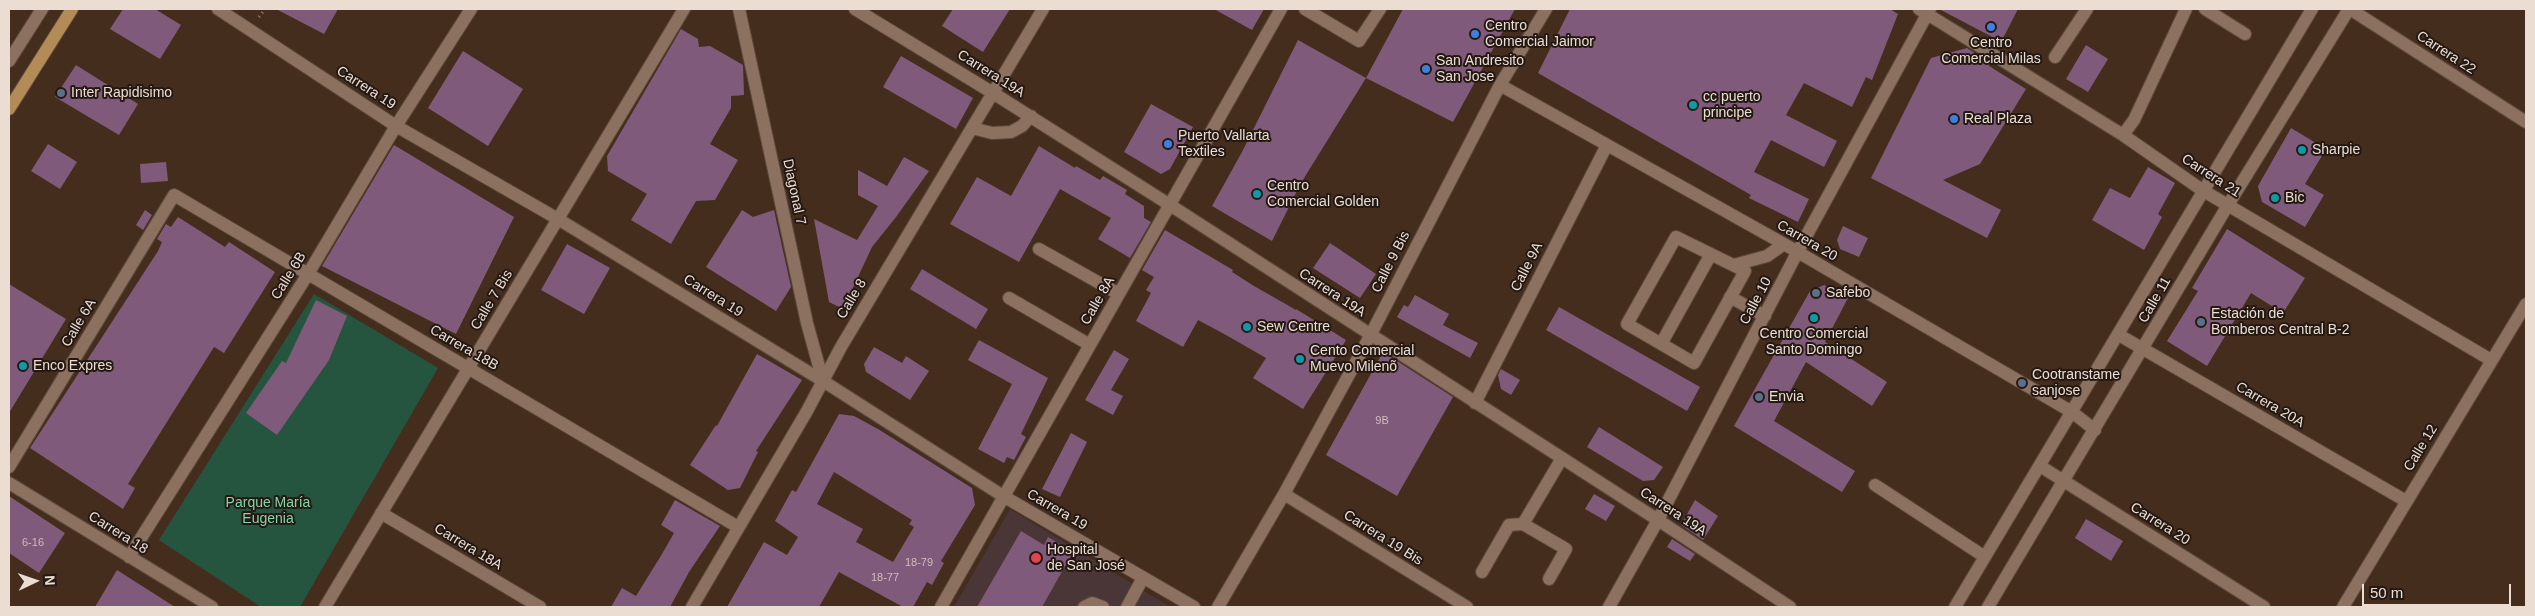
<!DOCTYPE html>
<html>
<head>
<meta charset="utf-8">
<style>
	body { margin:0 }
	#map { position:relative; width:2535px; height:616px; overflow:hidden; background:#452d1e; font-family:Arial,sans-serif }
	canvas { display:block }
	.frame { position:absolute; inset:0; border:10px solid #ecddd3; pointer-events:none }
	.north { position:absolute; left:10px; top:556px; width:50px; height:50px; -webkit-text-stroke:4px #231912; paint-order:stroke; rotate:87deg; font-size:14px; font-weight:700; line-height:20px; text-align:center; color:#ecddd3 }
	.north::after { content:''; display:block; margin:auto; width:18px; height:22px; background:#ecddd3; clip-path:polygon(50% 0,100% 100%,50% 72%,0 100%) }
	.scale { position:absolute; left:2362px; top:584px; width:149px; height:22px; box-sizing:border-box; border:2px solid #ecddd3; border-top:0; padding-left:6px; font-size:15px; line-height:18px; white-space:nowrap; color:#ecddd3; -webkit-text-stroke:4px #231912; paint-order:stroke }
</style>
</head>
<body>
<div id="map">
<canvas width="2535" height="616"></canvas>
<div class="frame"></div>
<div class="north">N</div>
<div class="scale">50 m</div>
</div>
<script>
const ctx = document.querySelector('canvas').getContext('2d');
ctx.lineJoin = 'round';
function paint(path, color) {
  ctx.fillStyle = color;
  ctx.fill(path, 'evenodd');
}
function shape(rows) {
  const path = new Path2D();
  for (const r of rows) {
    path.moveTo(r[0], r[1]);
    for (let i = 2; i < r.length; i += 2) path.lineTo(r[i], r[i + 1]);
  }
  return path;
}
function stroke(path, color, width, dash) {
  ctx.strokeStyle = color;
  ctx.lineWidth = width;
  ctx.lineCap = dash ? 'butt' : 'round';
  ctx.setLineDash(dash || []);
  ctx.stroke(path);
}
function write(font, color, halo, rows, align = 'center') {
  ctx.font = font + ' Arial,sans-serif';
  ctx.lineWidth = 4;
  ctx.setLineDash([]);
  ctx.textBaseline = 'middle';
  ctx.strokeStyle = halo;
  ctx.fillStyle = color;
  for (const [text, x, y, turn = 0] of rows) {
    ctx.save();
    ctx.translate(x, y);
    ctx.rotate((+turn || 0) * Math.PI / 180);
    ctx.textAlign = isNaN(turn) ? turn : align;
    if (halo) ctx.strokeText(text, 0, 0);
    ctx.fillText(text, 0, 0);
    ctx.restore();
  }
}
paint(shape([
	[1010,509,1170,607,954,607]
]), '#4a3537');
paint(shape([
	[314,294,438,368,300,607,261,607,159,540]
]), '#26553f');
paint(shape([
	[123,9,155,9,181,25,160,59,110,29],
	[276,9,338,9,324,34],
	[953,9,1010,9,983,52,942,26],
	[1214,9,1264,9,1252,30],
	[1403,9,1515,9,1453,122,1366,78],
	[1570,9,1890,9,1898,14,1872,80,1866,77,1852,107,1804,83,1786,115,1837,141,1824,167,1771,140,1754,172,1809,199,1798,222,1749,198,1751,195,1538,73],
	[1939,9,2018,9,1998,48,1989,42,1998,40],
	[681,29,698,39,699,47,710,46,743,65,744,95,731,96,731,108,710,144,738,160,715,200,696,201,671,244,631,220,647,194,608,171,607,156],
	[1298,40,1366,78,1301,183,1272,241,1212,206,1242,152],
	[2086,45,2108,59,2088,92,2066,79],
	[1967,48,1990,63,1989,66,2026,89,1980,164,1943,180,2001,210,1987,238,1871,178,1931,58],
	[463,51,523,89,488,146,428,108],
	[901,56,973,98,956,129,883,87],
	[76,65,138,104,119,135,55,97],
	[1151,104,1193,127,1170,169,1161,174,1124,152],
	[2291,128,2326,149,2305,184,2324,195,2305,227,2262,202,2258,186],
	[48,144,77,162,60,189,31,171],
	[394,145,514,217,456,334,322,266],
	[1039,146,1075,168,1076,166,1100,180,1103,176,1127,190,1125,194,1144,206,1144,218,1151,222,1130,258,1098,239,1111,218,1060,189,1019,262,950,224,977,177,1011,196],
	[904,157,929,171,896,217,872,247,843,309,829,302,814,219,857,240,878,206,858,195,858,170,887,186],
	[166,162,168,181,141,183,140,164],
	[2148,167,2175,183,2158,214,2162,217,2144,250,2092,220,2110,188,2130,198],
	[145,210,152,215,143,230,136,225],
	[742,210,753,217,774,210,791,287,776,311,706,267],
	[178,217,225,247,229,242,275,272,224,353,214,347,128,484,135,488,123,509,30,448,158,251,162,242,157,239,166,224,171,227],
	[1843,226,1868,238,1859,257,1840,249,1837,240],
	[2227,229,2305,278,2283,313,2251,293,2207,366,2167,341,2198,291,2192,288],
	[1165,230,1233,270,1232,272,1254,286,1296,310,1296,309,1346,340,1303,409,1253,378,1266,358,1226,335,1198,320,1183,347,1136,321,1151,293,1146,290,1154,277,1142,270],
	[1330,243,1376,274,1360,298,1313,268],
	[567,244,610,268,584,314,541,290],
	[922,269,988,309,976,329,910,289],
	[9,284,66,319,9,413],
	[1824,285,1848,298,1825,342,1887,382,1872,406,1806,362,1774,421,1855,471,1842,492,1734,426,1810,291],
	[1415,295,1449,314,1443,325,1478,343,1470,358,1397,317,1404,305,1408,307],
	[316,300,347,316,329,360,277,435,246,413,282,361,286,363],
	[1559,307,1700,387,1687,411,1546,330],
	[979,340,1048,378,1021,434,1026,437,1014,460,1007,457,1004,463,978,449,1012,384,968,360],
	[874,347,902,363,906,356,929,371,910,400,866,372,864,364],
	[1114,350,1129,359,1111,390,1123,396,1113,415,1085,400],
	[1383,352,1453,397,1397,496,1326,455],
	[757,354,802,380,756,451,758,452,740,488,728,490,690,465,716,425,717,426],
	[1501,369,1520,380,1511,395,1501,389,1498,375],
	[839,414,854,416,878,429,972,488,975,505,941,561,944,563,932,585,927,582,913,607,903,607,839,572,819,607,727,607,764,542,787,555,798,537,775,521,792,490,796,492],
	[834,472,912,520,909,524,914,527,893,562,856,542,863,529,817,504],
	[1599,427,1663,467,1654,480,1643,481,1587,447],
	[1071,433,1087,442,1060,497,1042,489],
	[1594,494,1615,506,1606,521,1585,509],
	[9,496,65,533,39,573,9,553],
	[675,500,720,526,689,572,670,607,611,607,622,588,636,596,662,554,674,533,661,525],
	[1695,500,1718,516,1703,540,1681,525],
	[2086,519,2123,541,2111,561,2075,538],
	[1021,531,1044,545,1048,537,1073,552,1042,607,977,607],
	[1672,539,1695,554,1690,561,1667,547],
	[117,570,175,607,95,607]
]), '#805a7a');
const minor = shape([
	[218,9,396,126,558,219,823,381,1003,496,1194,607],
	[739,9,807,323,823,381],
	[855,9,993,93,1170,205,1658,520,1790,607],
	[1305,9,1359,41,1380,9],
	[1919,9,2123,135,2202,190,2491,360],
	[2205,9,2245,34],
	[2350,9,2526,122],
	[2055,57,2087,9],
	[9,61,42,9],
	[1500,85,1784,244,2072,412,2095,430],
	[972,128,992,133,1011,132,1022,126,1031,116],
	[2123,135,2134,120,2186,9],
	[1676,237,1745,271,1694,363,1627,324,1676,237],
	[1039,249,1119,294],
	[1734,265,1767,256,1784,244],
	[1730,297,1765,316],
	[1009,298,1090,345],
	[2119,335,2406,501],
	[1661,344,1711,254],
	[1475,403,1607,145],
	[2040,466,2264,607],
	[9,467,174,195,738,527],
	[9,483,212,607],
	[1875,485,1985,557],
	[1284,494,1467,607],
	[381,513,540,607],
	[129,557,308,274,396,126,471,9],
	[1482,572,1509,525,1523,524],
	[1549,579,1566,549,1523,524,1562,458],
	[325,607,684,9],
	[692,607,807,411,841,347,1043,9],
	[941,607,1281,9],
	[1084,607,1092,603,1103,607],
	[1127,607,1143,578],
	[1218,607,1284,494,1370,336,1500,85,1546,9],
	[1609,607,1658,520,1797,253,1930,9],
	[1955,607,2312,9],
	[1988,607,2228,205,2349,9],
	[2343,607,2526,304]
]);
const major = shape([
	[9,109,72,9]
]);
stroke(minor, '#5d493c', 14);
stroke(major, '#5d493c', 14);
stroke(shape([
	[259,17,265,9]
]), '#948174', 3, [1, 4]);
stroke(minor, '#8c7160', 12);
stroke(major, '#b28b56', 12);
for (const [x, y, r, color] of [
	[1991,27,5,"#3f7fe0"],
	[1475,34,5,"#3f7fe0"],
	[1426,69,5,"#3f7fe0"],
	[61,93,5,"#5c6f8a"],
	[1693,105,5,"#0f9aa8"],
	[1954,119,5,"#3f7fe0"],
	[1168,144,5,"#3f7fe0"],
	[2302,150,5,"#0f9aa8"],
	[1257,194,5,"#0f9aa8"],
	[2275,198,5,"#0f9aa8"],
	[1816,293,5,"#5c6f8a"],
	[1814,318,5,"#0f9aa8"],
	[2201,322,5,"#5c6f8a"],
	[1247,327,5,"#0f9aa8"],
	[1300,359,5,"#0f9aa8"],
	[23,366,5,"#0f9aa8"],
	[2022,383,5,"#5c6f8a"],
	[1759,397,5,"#5c6f8a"],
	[1036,558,6,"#e0444e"]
]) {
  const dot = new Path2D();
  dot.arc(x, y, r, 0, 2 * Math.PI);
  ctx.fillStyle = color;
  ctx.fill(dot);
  stroke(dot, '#231912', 2);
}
write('11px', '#d1bcbd', null, [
	["9B",1382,421],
	["6-16",33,543],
	["18-79",919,563],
	["18-77",885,578]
]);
write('14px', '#ecddd3', '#231912', [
	["Centro",1485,26],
	["Comercial Jaimor",1485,42],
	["Centro",1991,43,"center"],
	["Comercial Milas",1991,59,"center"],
	["San Andresito",1436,61],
	["San Jose",1436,77],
	["Inter Rapidisimo",71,93],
	["cc puerto",1703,97],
	["principe",1703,113],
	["Real Plaza",1964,119],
	["Puerto Vallarta",1178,136],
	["Textiles",1178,152],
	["Sharpie",2312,150],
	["Centro",1267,186],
	["Comercial Golden",1267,202],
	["Bic",2285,198],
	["Safebo",1826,293],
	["Estación de",2211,314],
	["Bomberos Central B-2",2211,330],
	["Sew Centre",1257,327],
	["Centro Comercial",1814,334,"center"],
	["Santo Domingo",1814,350,"center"],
	["Cento Comercial",1310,351],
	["Muevo Milenõ",1310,367],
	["Enco Expres",33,366],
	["Cootranstame",2032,375],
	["sanjose",2032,391],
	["Envia",1769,397],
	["Hospital",1047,550],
	["de San José",1047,566]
], 'left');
write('14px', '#ecddd3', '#231912', [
	["Carrera 22",2446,53,33],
	["Carrera 19A",991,74,32],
	["Carrera 19",366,88,33],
	["Carrera 21",2211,176,33],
	["Diagonal 7",794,192,78],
	["Carrera 20",1807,241,30],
	["Calle 9 Bis",1391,262,-63],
	["Calle 9A",1527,267,-63],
	["Calle 6B",289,276,-58],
	["Carrera 19A",1332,293,33],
	["Carrera 19",713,296,32],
	["Calle 8",852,299,-59],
	["Calle 7 Bis",492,300,-59],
	["Calle 11",2155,300,-60],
	["Calle 8A",1098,301,-60],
	["Calle 10",1756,301,-62],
	["Calle 6A",79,323,-59],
	["Carrera 18B",464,348,30],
	["Carrera 20A",2270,405,30],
	["Calle 12",2421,448,-59],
	["Carrera 19",1057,510,30],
	["Carrera 19A",1673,512,33],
	["Carrera 20",2160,524,32],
	["Carrera 18",118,533,32],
	["Carrera 19 Bis",1383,538,32],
	["Carrera 18A",468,547,31]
]);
write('14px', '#84d4ac', '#231912', [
	["Parque María",268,503],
	["Eugenia",268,519]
]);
</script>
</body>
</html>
